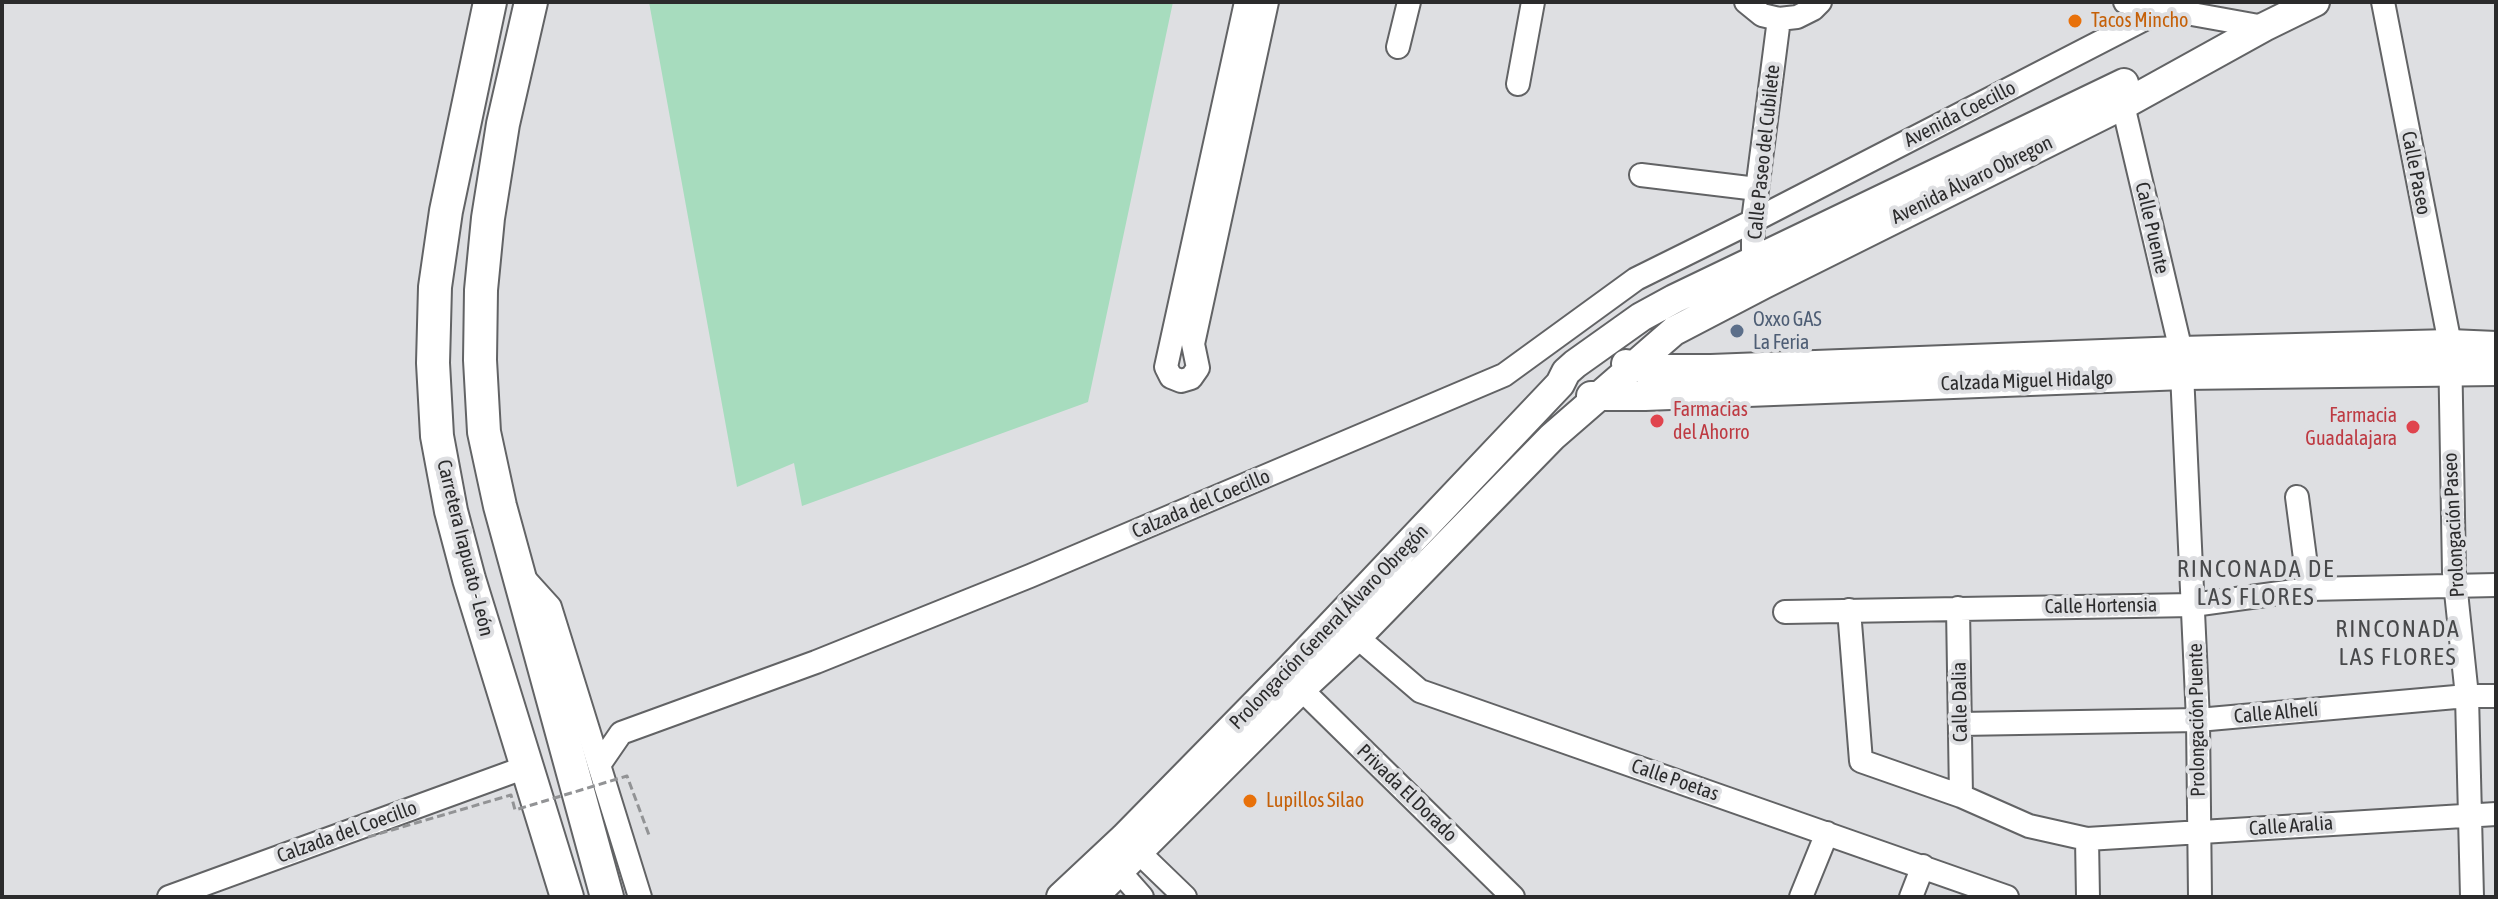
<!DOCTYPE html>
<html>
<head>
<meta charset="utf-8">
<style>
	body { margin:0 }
	#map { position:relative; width:2498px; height:899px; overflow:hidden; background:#dedfe2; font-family:"Asap Condensed",sans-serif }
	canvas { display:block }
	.frame { position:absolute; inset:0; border:4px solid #2b2b2c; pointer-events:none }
</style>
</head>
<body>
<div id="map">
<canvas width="2498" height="899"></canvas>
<div class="frame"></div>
</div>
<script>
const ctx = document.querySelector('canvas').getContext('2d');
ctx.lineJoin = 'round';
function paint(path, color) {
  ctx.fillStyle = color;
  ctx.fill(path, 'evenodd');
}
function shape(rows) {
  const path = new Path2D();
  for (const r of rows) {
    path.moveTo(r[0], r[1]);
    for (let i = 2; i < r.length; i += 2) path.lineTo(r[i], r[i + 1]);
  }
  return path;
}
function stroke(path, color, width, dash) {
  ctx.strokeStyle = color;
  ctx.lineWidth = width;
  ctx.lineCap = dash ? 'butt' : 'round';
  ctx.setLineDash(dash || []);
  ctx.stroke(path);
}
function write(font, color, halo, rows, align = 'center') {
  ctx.font = font + ' "Asap Condensed",sans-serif';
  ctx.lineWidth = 8;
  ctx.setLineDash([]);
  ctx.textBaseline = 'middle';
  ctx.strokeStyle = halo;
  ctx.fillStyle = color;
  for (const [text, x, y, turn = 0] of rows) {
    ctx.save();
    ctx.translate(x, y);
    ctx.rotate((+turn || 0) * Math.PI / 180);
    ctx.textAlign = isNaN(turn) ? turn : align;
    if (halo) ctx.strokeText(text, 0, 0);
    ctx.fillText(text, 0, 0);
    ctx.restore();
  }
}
paint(shape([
	[649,2,1173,2,1088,402,802,506,794,463,737,487]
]), '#a7dcbe');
const minor = shape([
	[1246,2,1166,367,1171,377,1181,381,1191,378,1198,368,1193,344,1267,2],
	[1746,2,1762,15,1779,19,1797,17,1813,9,1820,2],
	[2125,2,2264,27],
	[2383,2,2450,344,2454,573,2467,696,2472,897],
	[1398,47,1409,2],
	[1518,84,1533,2],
	[2123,105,2181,351,2198,720,2200,897],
	[1641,175,1757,189],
	[1758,271,1753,260,1753,221,1779,19],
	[2297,497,2309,589],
	[521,575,550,607,640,897],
	[1958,608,1961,796],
	[1849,610,1861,761,1961,796,2029,826,2087,839,2496,814],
	[1785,612,2193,605,2309,589,2496,585],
	[1357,637,1420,691,2007,897],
	[1301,689,1513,897],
	[1960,724,2198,720,2467,696,2496,696],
	[599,765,621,733,816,662,1030,576,1504,375,1636,279,1753,221,2166,8],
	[2087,839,2088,897],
	[1128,842,1185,897],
	[1119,871,1142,897],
	[169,897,526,767],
	[1801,897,1827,833],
	[1911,897,1923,866]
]);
const major = shape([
	[1626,364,1644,369,1711,369,2181,351,2450,344,2496,346],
	[1591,396,1645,396,2184,375,2496,371],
	[1061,897,1124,838,1286,673,1560,384,1566,372,1575,364,1641,317,1674,299,2124,83],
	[1093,897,1301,689,1357,637,1552,437,1674,331,1764,284,2123,105,2264,27,2315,2]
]);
const highway = shape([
	[490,2,446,211,435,287,433,363,437,436,451,511,469,579,567,897],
	[531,2,503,124,488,218,481,290,480,360,484,432,500,506,607,897]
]);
stroke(minor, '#626365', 26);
stroke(major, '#626365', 32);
stroke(highway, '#626365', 36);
stroke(minor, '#fff', 22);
stroke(major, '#fff', 28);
stroke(highway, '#fff', 32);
stroke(shape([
	[368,837,511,795,515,810,627,776,649,835]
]), '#929395', 3, [8, 4]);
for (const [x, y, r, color] of [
	[2075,21,8,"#e8710a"],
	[1737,331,8,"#5c6f8a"],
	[1657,421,8,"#e0444e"],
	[2413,427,8,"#e0444e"],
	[1250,801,8,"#e8710a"]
]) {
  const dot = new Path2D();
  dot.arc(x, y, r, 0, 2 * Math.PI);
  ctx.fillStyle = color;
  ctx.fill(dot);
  stroke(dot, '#dedfe2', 3);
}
write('20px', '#c56008', '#dedfe2', [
	["Tacos Mincho",2091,21],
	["Lupillos Silao",1266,801]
], 'left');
write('20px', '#2b2b2c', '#dedfe2', [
	["Avenida Coecillo",1960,114,-27],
	["Calle Paseo del Cubilete",1764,152,-84],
	["Calle Paseo",2416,173,79],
	["Avenida Álvaro Obregon",1972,180,-26],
	["Calle Puente",2152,228,77],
	["Calzada Miguel Hidalgo",2027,381,-2],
	["Calzada del Coecillo",1201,504,-23],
	["Prolongación Paseo",2454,525,-93],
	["Carretera Irapuato - León",465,548,76],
	["Calle Hortensia",2101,606,-1],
	["Prolongación General Álvaro Obregón",1329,627,-46],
	["Calle Dalia",1960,702,-91],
	["Calle Alhelí",2276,713,-5],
	["Prolongación Puente",2197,720,-91],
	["Calle Poetas",1675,780,19],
	["Privada El Dorado",1407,793,44],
	["Calle Aralia",2291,826,-4],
	["Calzada del Coecillo",347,832,-20]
]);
write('20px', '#4e5e75', '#dedfe2', [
	["Oxxo GAS",1753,320],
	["La Feria",1753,343]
], 'left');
write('20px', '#be3a42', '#dedfe2', [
	["Farmacias",1673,410],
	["del Ahorro",1673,433],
	["Farmacia",2397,416,"right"],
	["Guadalajara",2397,439,"right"]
], 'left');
ctx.letterSpacing = '2px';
write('24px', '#48494b', '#dedfe2', [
	["RINCONADA DE",2256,569],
	["LAS FLORES",2256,597],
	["RINCONADA",2398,629],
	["LAS FLORES",2398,657]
]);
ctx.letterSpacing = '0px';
</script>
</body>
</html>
